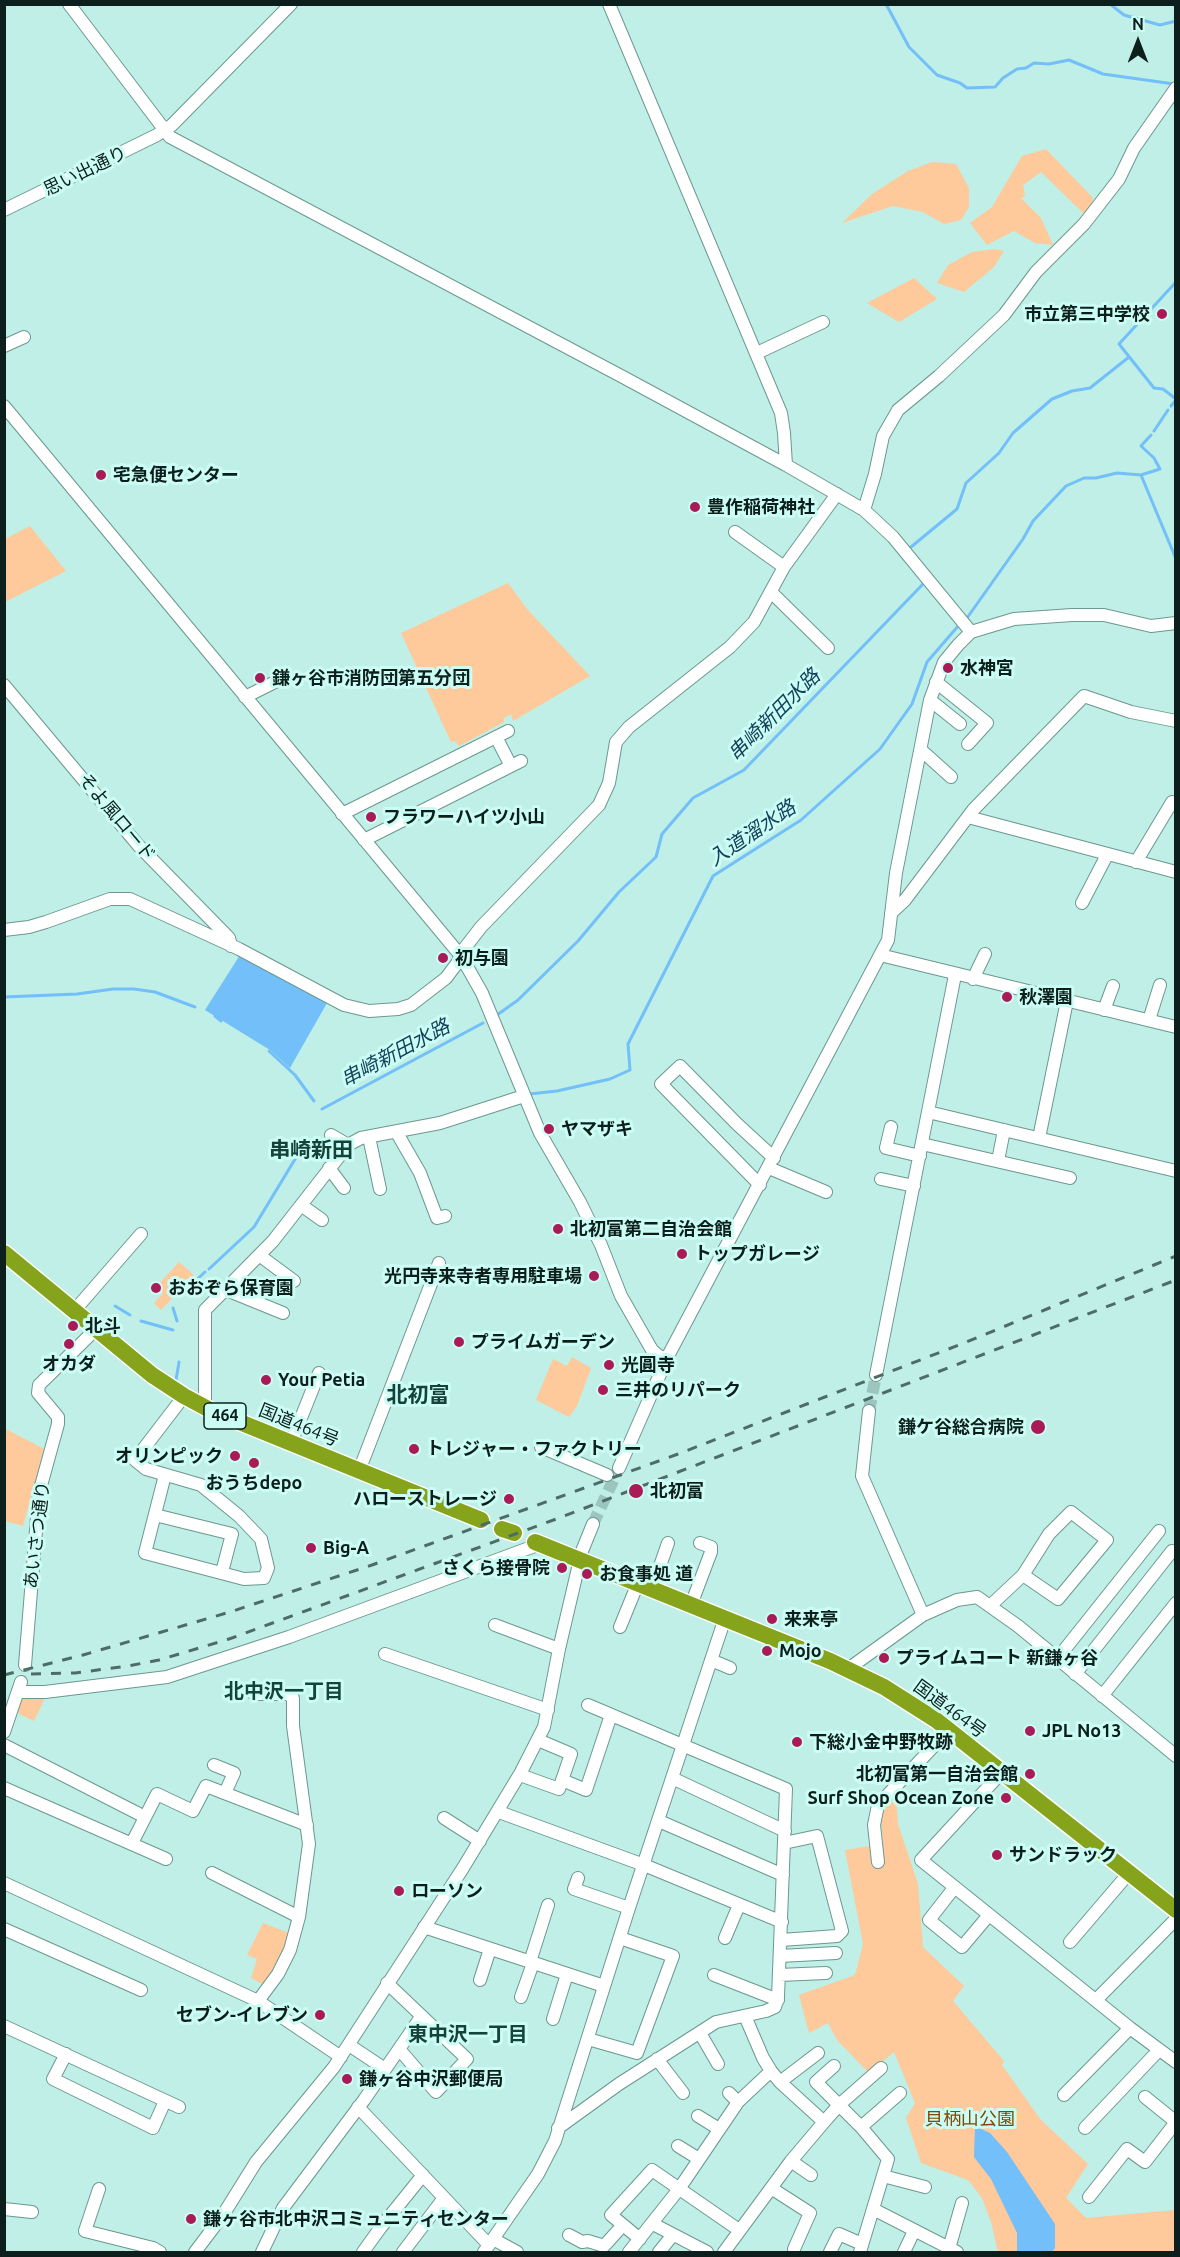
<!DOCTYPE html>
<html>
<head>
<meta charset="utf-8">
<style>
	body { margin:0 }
	#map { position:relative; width:1180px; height:2257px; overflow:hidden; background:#bfefe6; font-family:Ubuntu,sans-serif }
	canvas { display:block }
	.frame { position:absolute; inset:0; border:6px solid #0c1f1c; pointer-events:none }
	.north { position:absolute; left:1108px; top:12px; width:60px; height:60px; -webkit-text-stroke:4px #ccfdf4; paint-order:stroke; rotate:0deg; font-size:16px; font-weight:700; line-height:24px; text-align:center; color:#0c1f1c }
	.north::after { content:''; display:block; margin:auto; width:21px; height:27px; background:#0c1f1c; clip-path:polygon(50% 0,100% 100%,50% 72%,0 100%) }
</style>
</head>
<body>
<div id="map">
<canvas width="1180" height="2257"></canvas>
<div class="frame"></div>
<div class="north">N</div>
</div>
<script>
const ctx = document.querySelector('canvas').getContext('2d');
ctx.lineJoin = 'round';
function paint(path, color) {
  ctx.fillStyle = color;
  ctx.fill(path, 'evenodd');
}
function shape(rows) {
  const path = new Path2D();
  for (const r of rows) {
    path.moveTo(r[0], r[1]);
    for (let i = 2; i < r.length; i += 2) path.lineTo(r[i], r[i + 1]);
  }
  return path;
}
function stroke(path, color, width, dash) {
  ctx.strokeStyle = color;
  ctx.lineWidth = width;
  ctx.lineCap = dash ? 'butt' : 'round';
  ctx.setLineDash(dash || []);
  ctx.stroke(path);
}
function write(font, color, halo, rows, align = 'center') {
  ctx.font = font + ' Ubuntu,"Noto Sans JP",sans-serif';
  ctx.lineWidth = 6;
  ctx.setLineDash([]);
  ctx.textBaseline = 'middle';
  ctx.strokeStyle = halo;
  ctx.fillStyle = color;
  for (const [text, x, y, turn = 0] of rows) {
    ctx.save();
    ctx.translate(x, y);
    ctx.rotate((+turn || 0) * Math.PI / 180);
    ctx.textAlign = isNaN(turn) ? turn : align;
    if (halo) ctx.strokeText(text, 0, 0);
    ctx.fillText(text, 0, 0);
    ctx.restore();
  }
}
paint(shape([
	[1046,149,1093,198,1091,208,1084,214,1041,172,1023,185,1025,196,1021,198,1041,218,1053,245,1035,243,1014,231,987,245,970,223,992,207,1022,156],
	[932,162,956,164,969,188,969,207,961,220,944,224,923,212,893,206,842,223,872,194,908,171],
	[994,249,1004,251,994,267,964,292,937,283,948,265,972,252],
	[914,278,937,299,899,322,867,303],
	[30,526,66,571,5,602,5,539],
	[508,583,527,609,590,676,513,721,511,714,504,718,504,722,459,746,455,741,451,742,401,633],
	[179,1262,194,1275,161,1310,154,1303,163,1293,156,1287],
	[572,1357,591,1368,577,1406,569,1417,536,1400,553,1359,567,1366],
	[4,1428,44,1449,23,1526,5,1521],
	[47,1694,34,1721,19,1714,18,1708,22,1697],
	[896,1795,898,1824,918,1884,923,1947,964,1986,953,2001,1004,2061,1002,2065,1041,2120,1088,2164,1066,2198,1086,2218,1175,2210,1175,2252,998,2252,991,2222,982,2198,968,2180,921,2163,906,2118,915,2103,894,2052,869,2073,837,2040,828,2023,809,2033,799,1995,855,1975,863,1944,845,1850,883,1844,881,1817,884,1806],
	[263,1923,289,1933,290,1937,266,1986,251,1978,257,1959,247,1955]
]), '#fec99b');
paint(shape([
	[240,955,327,1003,290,1068,270,1050,205,1010],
	[975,2126,990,2133,1007,2152,1055,2224,1055,2248,1052,2252,1017,2252,1017,2233,991,2179,974,2157]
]), '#72bff9');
stroke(shape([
	[886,4,909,47,937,75,960,83,967,88,995,87,1003,78,1017,69,1026,68,1034,63,1049,64,1069,60,1103,74,1174,84],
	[1110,4,1124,15,1160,25,1176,21],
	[1176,282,1119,344,1154,388,1163,389,1176,399],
	[1171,406,1176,400],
	[1154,431,1168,410],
	[1141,475,1176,559],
	[911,547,957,509,966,483,999,453,1013,433,1052,399,1072,391,1090,388,1129,357],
	[967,618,1023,539,1033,521,1066,486,1084,478,1096,478,1117,473,1141,475,1160,469,1154,458,1141,446,1151,435],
	[4,997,77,994,113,989,134,989,155,992,195,1007],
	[497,1015,518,1000,578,941,619,892,656,857,662,834,693,798,744,770,923,584],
	[215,1016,221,1021],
	[269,1051,295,1075,314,1101],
	[529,1094,557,1091,610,1079,630,1070,628,1044,713,876,801,820,880,749,912,704,927,662,959,625],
	[322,1109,483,1023],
	[209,1269,254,1227,300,1151],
	[192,1284,205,1272],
	[115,1306,130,1315],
	[173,1308,177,1321],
	[141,1321,173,1330],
	[176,1380,179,1362]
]), '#72bff9', 3);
stroke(shape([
	[869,1411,876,1375],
	[593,1524,619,1468]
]), '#9bc5be', 12, [12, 6]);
const minor = shape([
	[69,4,170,137,623,377,786,465,864,510,893,537,971,632],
	[609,4,781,413,784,433,786,465],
	[4,210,157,135,172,125,291,4],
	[4,346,24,337],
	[757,353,823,322],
	[4,406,461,956,482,993,540,1133,580,1202,601,1245,621,1296,652,1350,659,1356,668,1359],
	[864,510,875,474,883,436,898,410,939,376,1004,315,1036,272,1084,224,1119,179,1134,148,1176,88],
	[735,532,784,567],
	[772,593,828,648],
	[936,682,987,723,968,744],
	[4,685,138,845,229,938,231,946],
	[245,697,275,682],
	[930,700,960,724],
	[496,737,508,731],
	[921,750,951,777],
	[342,814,496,737,511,766],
	[968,817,1176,872],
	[364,840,521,761],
	[1136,862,1172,802],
	[1082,903,1107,855],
	[891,913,905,900,973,810,1084,696,1131,712,1176,721],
	[4,930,29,927,46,922,110,899,130,899,239,949,344,1005,369,1011,398,1009,411,1005,446,978,458,962,464,949,481,927,599,805,609,783,616,742,629,727,730,647,754,622,784,567,837,494],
	[880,955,1176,1027],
	[973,979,985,954],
	[1104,1010,1113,986],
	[1149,1020,1160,985],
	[928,1112,1176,1171],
	[891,1127,886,1148,920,1156],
	[397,1133,420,1173,437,1218,445,1216],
	[331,1135,348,1145],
	[369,1137,380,1189],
	[1039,1138,1067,1001],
	[922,1144,1070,1178],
	[998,1161,1004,1130],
	[329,1168,344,1188],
	[769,1168,826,1192],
	[881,1179,914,1186],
	[760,1185,661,1084,680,1066,737,1124,774,1158],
	[301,1205,322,1220],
	[259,1255,294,1281],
	[224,1289,283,1313],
	[74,1311,141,1234],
	[876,1375,955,975],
	[205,1407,205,1310,273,1241,348,1145,361,1138,440,1123,524,1096],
	[869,1411,862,1476,923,1615],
	[291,1443,319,1373],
	[541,1447,607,1475],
	[619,1468,668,1356,888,940,896,873,930,700,944,662,958,645,971,632,1014,619,1072,615,1104,615,1151,626,1176,623],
	[359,1471,439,1263],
	[165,1475,145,1553,244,1579,264,1578,268,1568,261,1539,239,1516,201,1485,146,1469,135,1460,184,1396],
	[155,1515,232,1534,222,1572],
	[652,1589,668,1543],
	[691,1605,711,1552,711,1547,700,1543],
	[991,1605,1023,1575,1049,1534,1071,1512,1107,1540,1058,1599,1023,1575],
	[495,1625,559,1649],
	[620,1627,638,1583],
	[385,1654,548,1710],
	[1057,1659,1159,1531],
	[711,1660,730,1668],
	[25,1665,39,1493,58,1424,58,1417,38,1393,39,1385,96,1329],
	[848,1669,923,1615,957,1600,977,1597,1018,1626,1176,1756],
	[1075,1674,1172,1551],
	[19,1692,45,1692,167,1677,289,1637,540,1544],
	[254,1694,288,1694,293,1698,293,1726,309,1844,299,1917,290,1950,278,1974,258,2001],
	[1102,1696,1176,1603],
	[4,1732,21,1682],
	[4,1745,145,1817],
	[214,1765,234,1773,225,1793],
	[1002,1772,921,1860,1130,2028,1176,2062],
	[520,1775,559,1789,571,1754,538,1740],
	[672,1778,785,1831],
	[562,1780,586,1790,611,1715],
	[4,1788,166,1859],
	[499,1812,644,1865,782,1922],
	[444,1818,480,1841],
	[659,1821,783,1875],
	[132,1843,157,1794,193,1811,206,1786,307,1825],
	[878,1862,874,1825,878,1805,949,1730],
	[212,1873,299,1917],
	[578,1878,574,1889,629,1908],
	[4,1883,258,2001,341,2057],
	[954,1888,929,1920,962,1947,989,1915],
	[424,1927,604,1986],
	[4,1929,141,1990],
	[725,1938,739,1905],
	[781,1940,837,1936,842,1931,817,1836,784,1843],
	[1070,1942,1129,1873],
	[780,1956,836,1953],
	[530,1962,548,1905],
	[714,1975,778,2000],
	[779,1975,826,1973],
	[480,1980,490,1949],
	[387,1983,467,2059,436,2092,399,2049],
	[521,1997,533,1963],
	[1096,2000,1176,1919],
	[745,2016,763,2058,771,2071,780,2082,824,2122],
	[553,2019,567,1974],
	[4,2026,179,2107],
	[700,2033,718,2064],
	[588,2039,637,2053,673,1956,620,1938],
	[349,2045,385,2069],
	[66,2054,53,2079,153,2128,165,2101],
	[657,2059,683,2093],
	[834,2066,816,2082,861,2127,888,2159,860,2252],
	[780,2082,818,2053],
	[729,2093,738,2102],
	[1064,2095,1130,2028],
	[1145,2097,1176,2122],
	[358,2107,489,2245],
	[698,2116,719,2129],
	[861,2127,900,2093],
	[558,2128,619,2084,716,2022,766,2011,775,2007,778,1997,786,1789,588,1705],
	[1085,2128,1159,2050],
	[678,2146,699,2159],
	[791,2161,811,2175],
	[883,2176,925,2187],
	[771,2188,810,2213,794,2249],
	[99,2189,85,2231,153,2248,160,2252],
	[1089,2197,1127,2149,1145,2162,1176,2122],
	[4,2209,32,2212],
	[873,2209,957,2252],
	[653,2224,707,2252],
	[569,2235,582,2242,588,2241,604,2246,623,2225],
	[493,2239,517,2252],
	[640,2239,611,2215,652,2170,739,2230],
	[195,2252,223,2215,256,2162,334,2067,463,1868,521,1772,544,1727,559,1649,582,1551,593,1524],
	[262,2252,283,2208,364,2100,421,2017],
	[363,2252,381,2227,423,2175],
	[403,2252,444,2198],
	[484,2252,538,2174,555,2141,629,1908,725,1618],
	[629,2252,679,2189,738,2102,771,2071],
	[659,2252,672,2236],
	[724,2252,791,2161,824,2122,839,2105,881,2068],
	[830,2252,839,2234,862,2244],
	[904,2252,914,2231],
	[948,2252,962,2203]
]);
const highway = shape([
	[4,1253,152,1375,184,1396,210,1410,481,1520],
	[502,1529,514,1533],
	[535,1542,830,1661,884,1687,936,1720,1176,1910]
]);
stroke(minor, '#6b9890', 14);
stroke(highway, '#fff', 19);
stroke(minor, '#fff', 12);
stroke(highway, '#85a31b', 16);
stroke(shape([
	[31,1674,75,1673,128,1666,159,1660,229,1639,559,1518,1176,1280],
	[4,1675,83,1655,230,1612,372,1565,678,1454,964,1343,1176,1256]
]), '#4e6c67', 3, [10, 10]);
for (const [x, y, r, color] of [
	[1162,314,6,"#a91a56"],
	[101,475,6,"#a91a56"],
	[695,507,6,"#a91a56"],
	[948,668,6,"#a91a56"],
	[260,678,6,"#a91a56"],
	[371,817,6,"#a91a56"],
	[443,958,6,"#a91a56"],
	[1007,997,6,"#a91a56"],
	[549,1129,6,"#a91a56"],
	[558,1229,6,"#a91a56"],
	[682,1254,6,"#a91a56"],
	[594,1276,6,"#a91a56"],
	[156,1288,6,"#a91a56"],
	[73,1326,6,"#a91a56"],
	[459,1342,6,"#a91a56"],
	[69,1344,6,"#a91a56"],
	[609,1365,6,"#a91a56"],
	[266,1380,6,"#a91a56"],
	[603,1390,6,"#a91a56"],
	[1038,1427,8,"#a91a56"],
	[414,1449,6,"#a91a56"],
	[235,1456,6,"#a91a56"],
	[254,1463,6,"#a91a56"],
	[636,1491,8,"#a91a56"],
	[509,1499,6,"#a91a56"],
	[311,1548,6,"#a91a56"],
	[562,1568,6,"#a91a56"],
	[587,1574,6,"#a91a56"],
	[772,1619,6,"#a91a56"],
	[767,1651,6,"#a91a56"],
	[884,1658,6,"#a91a56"],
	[1030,1731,6,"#a91a56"],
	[797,1742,6,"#a91a56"],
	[1030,1774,6,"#a91a56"],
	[1006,1798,6,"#a91a56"],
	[997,1855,6,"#a91a56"],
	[399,1891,6,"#a91a56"],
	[320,2015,6,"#a91a56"],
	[347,2079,6,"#a91a56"],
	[191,2219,6,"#a91a56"]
]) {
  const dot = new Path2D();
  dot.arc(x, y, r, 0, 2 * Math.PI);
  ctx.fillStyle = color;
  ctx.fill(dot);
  stroke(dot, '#ccfdf4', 2);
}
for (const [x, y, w] of [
	[225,1416,42]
]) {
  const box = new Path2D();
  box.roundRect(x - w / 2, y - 13, w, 26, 4.5);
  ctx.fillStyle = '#ccfdf4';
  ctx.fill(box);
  stroke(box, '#0c1f1c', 1.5);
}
write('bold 16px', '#0c1f1c', null, [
	["464",225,1416]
]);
write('18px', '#0c1f1c', '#ccfdf4', [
	["思い出通り",85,171,-26],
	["そよ風ロード",117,817,50],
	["国道464号",299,1425,22],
	["あいさつ通り",37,1535,-83],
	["国道464号",950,1709,36]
]);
write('bold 18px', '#0c1f1c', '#ccfdf4', [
	["市立第三中学校",1150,314,"right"],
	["宅急便センター",113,475],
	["豊作稲荷神社",707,507],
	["水神宮",960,668],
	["鎌ヶ谷市消防団第五分団",272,678],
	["フラワーハイツ小山",383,817],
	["初与園",455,958],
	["秋澤園",1019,997],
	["ヤマザキ",561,1129],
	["北初富第二自治会館",570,1229],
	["トップガレージ",694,1254],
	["光円寺来寺者専用駐車場",582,1276,"right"],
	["おおぞら保育園",168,1288],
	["北斗",85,1326],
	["プライムガーデン",471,1342],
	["オカダ",69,1364,"center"],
	["光圓寺",621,1365],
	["Your Petia",278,1380],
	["三井のリパーク",615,1390],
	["鎌ケ谷総合病院",1024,1427,"right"],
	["トレジャー・ファクトリー",426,1449],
	["オリンピック",223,1456,"right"],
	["おうちdepo",254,1483,"center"],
	["北初富",650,1491],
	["ハローストレージ",497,1499,"right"],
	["Big-A",323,1548],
	["さくら接骨院",550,1568,"right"],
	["お食事処 道",599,1574],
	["来来亭",784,1619],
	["Mojo",779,1651],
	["プライムコート 新鎌ヶ谷",896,1658],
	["JPL No13",1042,1731],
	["下総小金中野牧跡",809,1742],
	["北初富第一自治会館",1018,1774,"right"],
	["Surf Shop Ocean Zone",994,1798,"right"],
	["サンドラック",1009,1855],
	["ローソン",411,1891],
	["セブン-イレブン",308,2015,"right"],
	["鎌ヶ谷中沢郵便局",359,2079],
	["鎌ヶ谷市北中沢コミュニティセンター",203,2219]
], 'left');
write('18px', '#7f4805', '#ccfdf4', [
	["貝柄山公園",970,2119]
]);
write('italic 20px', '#143e5b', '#ccfdf4', [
	["串崎新田水路",774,715,-45],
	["入道溜水路",752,833,-34],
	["串崎新田水路",395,1053,-28]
]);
write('bold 20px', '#15433c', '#ccfdf4', [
	["北中沢一丁目",284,1691],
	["東中沢一丁目",468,2034]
]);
write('bold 21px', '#15433c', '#ccfdf4', [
	["串崎新田",311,1150],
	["北初富",418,1395]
]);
</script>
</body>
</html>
